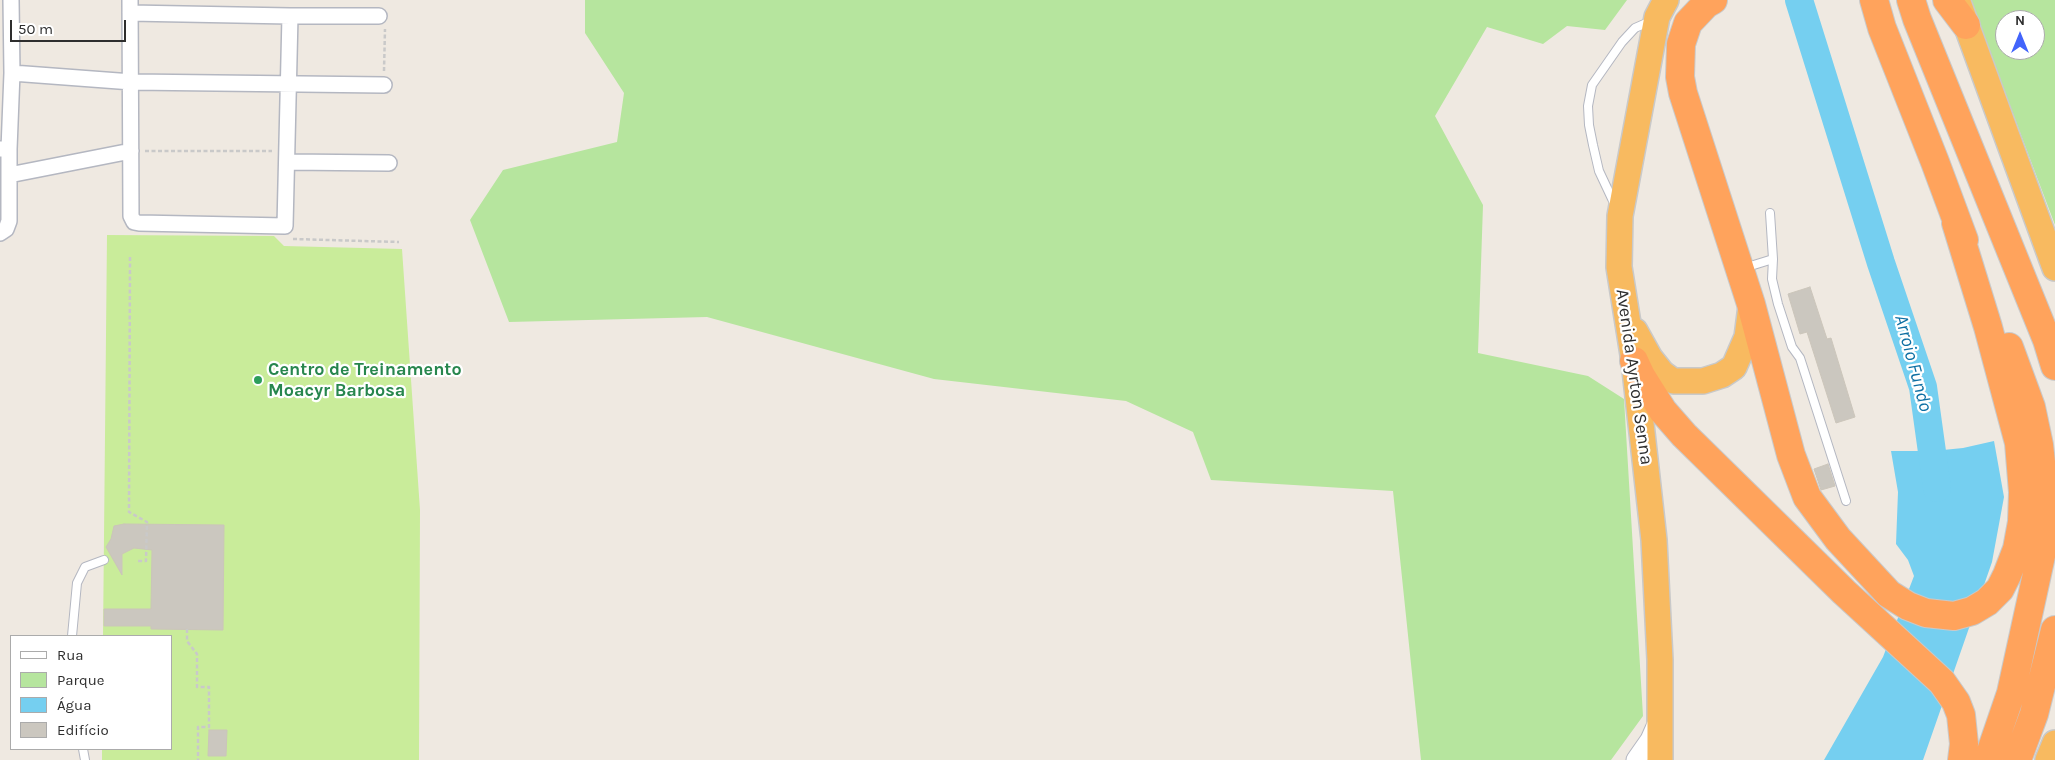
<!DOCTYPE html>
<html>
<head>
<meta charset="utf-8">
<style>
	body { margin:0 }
	#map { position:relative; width:2055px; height:760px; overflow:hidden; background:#efe9e1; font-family:Karla,sans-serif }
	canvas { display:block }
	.legend { position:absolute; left:10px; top:635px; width:162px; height:115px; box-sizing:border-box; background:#fff; border:1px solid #ababab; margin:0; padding:6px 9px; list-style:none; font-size:15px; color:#2e2e2e }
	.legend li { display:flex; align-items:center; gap:10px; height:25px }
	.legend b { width:25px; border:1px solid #ababab }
	.north { position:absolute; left:1995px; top:10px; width:50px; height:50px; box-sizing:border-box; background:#fff; border:1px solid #ababab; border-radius:50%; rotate:0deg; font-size:14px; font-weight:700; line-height:20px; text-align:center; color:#2e2e2e }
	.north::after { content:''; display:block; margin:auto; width:18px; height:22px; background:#4264fb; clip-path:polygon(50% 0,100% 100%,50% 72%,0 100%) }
	.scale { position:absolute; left:10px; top:20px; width:116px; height:22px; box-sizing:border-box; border:2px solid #2e2e2e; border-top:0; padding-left:6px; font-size:15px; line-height:18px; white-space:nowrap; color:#2e2e2e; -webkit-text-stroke:4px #fff; paint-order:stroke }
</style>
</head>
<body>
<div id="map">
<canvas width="2055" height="760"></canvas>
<ul class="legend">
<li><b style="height:6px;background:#fff"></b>Rua</li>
<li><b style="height:14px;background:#b6e59e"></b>Parque</li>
<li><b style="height:14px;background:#75cff0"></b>Água</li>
<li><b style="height:14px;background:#cbc7bf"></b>Edifício</li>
</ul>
<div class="north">N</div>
<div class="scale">50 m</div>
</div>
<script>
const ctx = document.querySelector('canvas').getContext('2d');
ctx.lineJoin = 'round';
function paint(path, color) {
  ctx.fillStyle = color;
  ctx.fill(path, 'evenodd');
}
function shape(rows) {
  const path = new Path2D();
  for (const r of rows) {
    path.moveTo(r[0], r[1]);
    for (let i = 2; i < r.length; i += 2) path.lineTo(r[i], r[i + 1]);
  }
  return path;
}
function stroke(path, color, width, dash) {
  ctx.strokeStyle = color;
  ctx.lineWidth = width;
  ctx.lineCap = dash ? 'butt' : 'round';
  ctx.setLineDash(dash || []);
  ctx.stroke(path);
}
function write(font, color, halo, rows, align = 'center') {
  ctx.font = font + ' Karla,sans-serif';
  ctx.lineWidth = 4.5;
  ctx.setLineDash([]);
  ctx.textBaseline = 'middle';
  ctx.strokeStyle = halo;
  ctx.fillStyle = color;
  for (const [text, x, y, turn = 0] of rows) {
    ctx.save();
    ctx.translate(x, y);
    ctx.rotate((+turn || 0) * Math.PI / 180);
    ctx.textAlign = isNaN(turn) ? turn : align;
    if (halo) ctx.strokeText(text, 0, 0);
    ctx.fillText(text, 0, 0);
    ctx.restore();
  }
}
paint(shape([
	[585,0,1627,0,1605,30,1567,26,1543,44,1487,27,1435,116,1483,205,1478,353,1588,376,1624,399,1643,716,1611,760,1421,760,1393,491,1211,480,1193,432,1126,401,934,379,707,317,509,322,470,220,503,170,617,142,624,93,585,33],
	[1970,0,2055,0,2055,225],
	[2005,20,2035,20,2035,50,2005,50]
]), '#b6e59e');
paint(shape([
	[107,235,274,236,284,246,402,249,420,510,419,760,102,760,102,749,171,749,171,636,103,636]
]), '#c9ec9a');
paint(shape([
	[1994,441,2004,497,1992,562,1923,760,1824,760,1883,657,1914,576,1908,560,1896,544,1898,492,1891,451,1933,451,1963,448]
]), '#75cff0');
stroke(shape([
	[1799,0,1881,263,1923,387,1937,488]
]), '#75cff0', 28);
const building = shape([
	[1810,287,1827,339,1831,338,1855,417,1836,423,1807,332,1800,334,1788,294,1810,287],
	[1828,464,1835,486,1821,490,1814,469,1828,464],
	[124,524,224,525,223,630,151,629,151,626,104,626,104,609,151,609,152,550,134,548,122,554,122,575,106,547,111,539,114,526,124,524],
	[209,730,227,730,226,756,208,756,209,730]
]);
paint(building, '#cbc7bf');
stroke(building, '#cbc5ba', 1);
const service = shape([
	[1615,205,1599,171,1593,145,1589,125,1588,106,1592,85,1622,42,1635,28,1651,21],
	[1773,259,1772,279,1778,304,1792,347,1800,358,1846,501],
	[1744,268,1773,259,1770,213],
	[72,636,77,583,85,567,104,560],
	[83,749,85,760]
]);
const minor = shape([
	[130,0,131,216,134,222,139,223,285,226,290,16],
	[130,13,290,16,379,16],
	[12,73,132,82,384,85],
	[0,149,9,149,12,73,11,0],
	[287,162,389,163],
	[9,175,131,151],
	[0,233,6,229,9,221,9,149]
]);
const tertiary = shape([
	[1636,760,1650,740,1658,722]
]);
const trunk = shape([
	[1959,5,2055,268],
	[1635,331,1650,358,1662,373,1673,381,1703,381,1722,375,1734,367,1747,337,1751,306],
	[1660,760,1660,660,1654,540,1634,361,1619,267,1620,216,1657,17,1666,0],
	[2048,760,2055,743]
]);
const motorway = shape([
	[1713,0,1706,4,1688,23,1681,44,1680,77,1683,93,1751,304,1791,455,1807,497,1838,539,1889,594,1908,606,1926,613,1954,616,1972,611,1987,602,2000,589,2007,575,2017,549,2022,522,2023,492,2019,443,1988,327,1956,223],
	[1874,0,1882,28,1935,162,1964,240],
	[1911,0,1917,19,2047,340,2055,366],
	[1947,0,1966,25],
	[1634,361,1641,376,1663,411,1684,435,1844,592,1942,682,1956,702,1961,715,1964,744,1962,760],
	[1988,760,2011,693,2044,542,2045,496,2039,445,2031,407,2009,347],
	[2017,760,2034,714,2055,630]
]);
stroke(service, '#b4b7c1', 10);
stroke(minor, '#b4b7c1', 18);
stroke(tertiary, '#b4b7c1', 21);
stroke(trunk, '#c9c9c9', 28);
stroke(motorway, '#c9c9c9', 30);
stroke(shape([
	[384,71,385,29],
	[145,151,272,151],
	[293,239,399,242],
	[130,257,129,512,147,522,146,561,136,561],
	[187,629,187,641,197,654,197,687,209,687,209,727,198,727,198,760]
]), '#c9c9c9', 2.5, [4, 2.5]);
stroke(service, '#fff', 8);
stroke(minor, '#fff', 15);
stroke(tertiary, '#fff', 19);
stroke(trunk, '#f8ba60', 25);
stroke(motorway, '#ffa35c', 28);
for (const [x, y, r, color] of [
	[258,380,5,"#2e9e5b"]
]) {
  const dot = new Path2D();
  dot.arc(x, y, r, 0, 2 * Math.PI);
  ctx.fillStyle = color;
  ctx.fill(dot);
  stroke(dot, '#fff', 2);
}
write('bold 18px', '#27864d', '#fff', [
	["Centro de Treinamento",268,370],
	["Moacyr Barbosa",268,391]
], 'left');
write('18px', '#2e2e2e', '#fff', [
	["Avenida Ayrton Senna",1634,377,82]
]);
write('italic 19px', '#0d6fa3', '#fff', [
	["Arroio Fundo",1913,363,75]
]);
</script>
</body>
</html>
